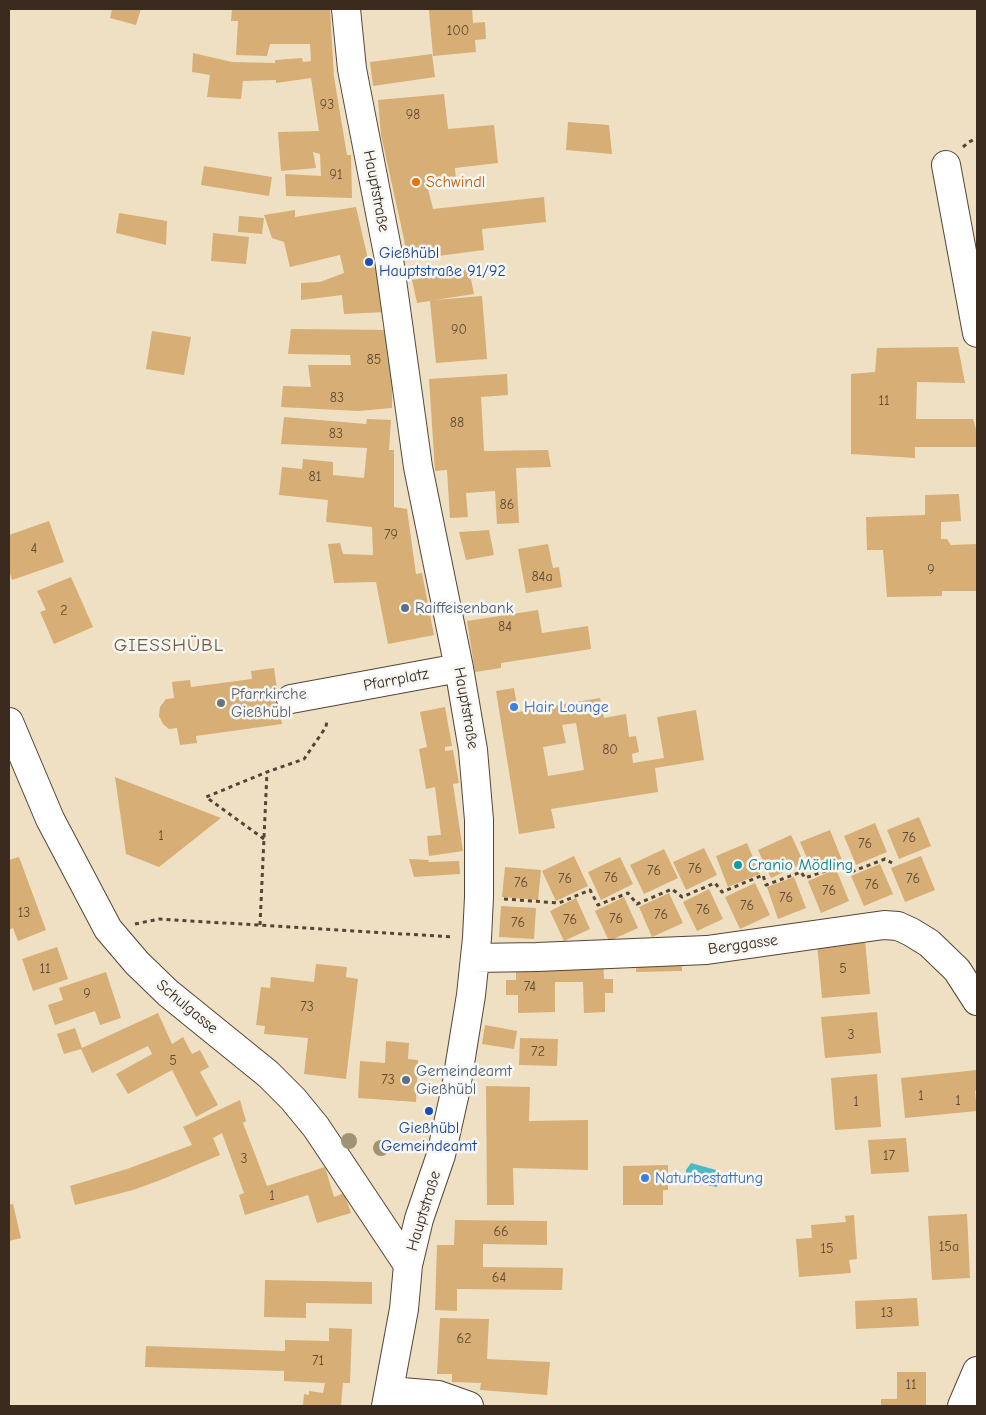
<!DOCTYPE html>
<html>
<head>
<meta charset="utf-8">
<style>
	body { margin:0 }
	#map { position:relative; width:986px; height:1415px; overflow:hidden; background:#efe0c3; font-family:"Comic Neue",sans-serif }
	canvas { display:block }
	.frame { position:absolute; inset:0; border:10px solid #3b2a1e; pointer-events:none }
</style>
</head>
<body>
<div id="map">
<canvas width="986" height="1415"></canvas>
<div class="frame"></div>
</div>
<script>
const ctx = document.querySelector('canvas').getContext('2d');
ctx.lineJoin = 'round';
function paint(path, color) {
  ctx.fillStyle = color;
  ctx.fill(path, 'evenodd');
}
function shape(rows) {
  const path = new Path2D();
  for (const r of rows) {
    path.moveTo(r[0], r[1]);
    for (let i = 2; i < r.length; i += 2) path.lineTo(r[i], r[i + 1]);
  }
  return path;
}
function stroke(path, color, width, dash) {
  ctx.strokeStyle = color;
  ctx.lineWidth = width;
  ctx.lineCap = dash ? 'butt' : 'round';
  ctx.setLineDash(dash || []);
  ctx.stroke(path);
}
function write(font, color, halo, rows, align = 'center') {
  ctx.font = font + ' "Comic Neue",sans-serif';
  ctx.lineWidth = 5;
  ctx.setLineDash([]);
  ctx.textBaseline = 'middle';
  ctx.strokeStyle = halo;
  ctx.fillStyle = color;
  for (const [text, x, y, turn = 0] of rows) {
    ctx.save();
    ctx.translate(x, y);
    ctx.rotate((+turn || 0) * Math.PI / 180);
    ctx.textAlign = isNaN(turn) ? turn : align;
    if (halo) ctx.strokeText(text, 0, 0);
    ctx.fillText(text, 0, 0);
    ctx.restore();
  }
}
paint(shape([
	[691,1163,716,1170,721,1176,717,1187,687,1181,686,1170]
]), '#4ab8c5');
paint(shape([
	[112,9,141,9,136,25,110,18],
	[232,9,330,9,334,77,347,155,351,155,352,198,286,196,285,174,321,176,320,154,313,152,316,168,281,171,278,132,319,131,311,78,276,83,276,80,243,81,241,99,207,97,210,75,192,72,193,53,232,62,275,63,275,60,302,58,303,62,311,61,310,44,270,44,267,56,236,55,238,21,231,21],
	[445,9,472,9,473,23,485,22,486,39,475,40,476,52,433,56,429,10],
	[432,54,435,77,373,86,370,62],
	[444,94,448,129,494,125,498,163,455,168,456,179,427,185,433,209,544,197,546,222,482,229,484,250,407,260,404,239,381,135,378,100],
	[568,122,609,125,612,154,566,150],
	[204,166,272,177,269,196,201,185],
	[356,207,370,268,378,267,385,312,344,314,342,295,301,300,301,283,320,282,344,273,340,255,290,267,284,242,272,238,264,215,295,210,295,217],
	[119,213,167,221,166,245,116,233],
	[239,216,264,218,262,234,238,232],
	[213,233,249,237,246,264,211,261],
	[469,269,474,294,435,300,482,296,487,359,436,363,430,301,417,303,412,280],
	[291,329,393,330,401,388,392,389,392,408,358,411,281,407,283,386,311,387,308,365,351,365,350,355,288,354],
	[152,331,191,337,184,375,146,369],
	[958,347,965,383,917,382,916,419,973,419,977,433,977,447,915,447,915,458,851,454,851,374,875,372,877,348],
	[507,374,508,395,481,397,484,451,548,450,551,467,516,468,519,523,497,524,495,491,466,493,468,517,450,518,447,470,435,471,429,379],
	[284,417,366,424,367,419,391,420,389,450,394,450,394,507,407,509,416,574,422,573,434,635,388,644,376,582,334,583,328,544,340,543,343,554,373,555,372,527,326,522,328,500,279,495,282,467,302,469,303,459,333,462,333,475,364,478,367,448,281,444],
	[959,494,961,521,941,522,941,539,947,539,951,545,977,544,977,591,942,591,942,596,887,597,883,550,867,550,866,517,925,515,925,495],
	[49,521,64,562,12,580,9,570,9,535],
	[489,530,494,555,466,560,459,532],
	[548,544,553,568,559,567,562,587,526,593,518,549],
	[71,577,93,627,54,644,40,612,46,610,37,591],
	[538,610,542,633,588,626,591,649,501,663,501,668,475,672,467,621],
	[274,668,282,724,196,736,197,743,180,745,177,728,169,729,163,724,159,716,160,707,166,699,174,698,172,682,190,680,191,687,252,679,251,671],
	[514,688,518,712,600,698,604,718,626,714,629,737,636,736,639,752,632,754,633,763,664,758,657,717,696,710,704,760,655,768,658,792,551,809,555,828,519,834,496,691],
	[576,723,584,770,548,776,543,747,566,743,562,725],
	[445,707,452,746,445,747,445,751,453,750,459,783,453,784,463,851,429,856,427,836,441,835,435,787,426,789,419,749,427,747,420,712],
	[115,777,221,818,159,867,126,854],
	[919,817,931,846,899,859,887,830],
	[875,823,887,852,856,865,844,836],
	[830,830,842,860,813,872,800,842],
	[791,835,804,863,771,878,758,850],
	[747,843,760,874,728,887,716,856],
	[704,848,717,875,686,890,673,862],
	[664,849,678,878,644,894,630,865],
	[574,856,588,886,556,901,542,871],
	[921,856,935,890,905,902,891,868],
	[19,857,46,930,18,941,13,928,9,930,9,860],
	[620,857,633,884,601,900,588,872],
	[409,859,429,860,428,862,459,861,460,874,414,877],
	[880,864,893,894,864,906,851,876],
	[505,867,541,870,538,900,502,897],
	[836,869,849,901,821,913,808,881],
	[794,877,806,908,778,919,767,887],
	[755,883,770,915,740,929,725,897],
	[709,889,723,919,697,931,683,902],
	[669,893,683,923,652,937,639,907],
	[624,897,638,928,609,941,595,911],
	[576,898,590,929,564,941,550,911],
	[501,906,536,908,534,939,499,937],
	[865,940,870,994,822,998,817,944],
	[57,947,68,979,33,991,22,959],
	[682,958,682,971,636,972,636,959],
	[603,960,604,979,613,979,613,993,605,993,605,1012,584,1013,583,982,555,982,555,1012,518,1013,518,995,506,995,506,980,516,980,516,961],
	[316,964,347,967,346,977,358,979,346,1079,304,1074,308,1038,264,1034,265,1026,256,1025,261,987,270,988,271,977,314,982],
	[106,972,121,1018,100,1025,95,1011,55,1025,48,1005,63,1000,59,988],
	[877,1012,881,1053,825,1058,821,1017],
	[158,1013,172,1044,183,1037,192,1054,200,1050,209,1067,200,1072,218,1105,196,1117,172,1070,128,1094,116,1074,152,1054,148,1046,92,1073,81,1049,64,1054,57,1034,75,1028,82,1048],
	[485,1025,517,1031,514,1049,482,1044],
	[520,1038,558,1039,557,1066,519,1065],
	[386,1041,409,1043,408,1059,418,1060,416,1102,358,1098,360,1061,385,1063],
	[977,1070,977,1090,975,1091,977,1111,905,1118,901,1078],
	[877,1074,881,1127,835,1130,831,1078],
	[486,1086,530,1087,529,1121,588,1120,588,1170,513,1168,514,1205,487,1205],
	[240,1100,246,1121,243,1123,267,1186,325,1167,334,1197,344,1193,351,1213,317,1223,308,1195,245,1215,239,1195,244,1193,222,1133,213,1138,220,1155,158,1181,133,1190,75,1205,70,1186,127,1169,192,1145,183,1127],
	[906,1138,909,1172,871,1174,868,1140],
	[668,1165,668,1190,663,1190,663,1205,623,1205,623,1166],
	[13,1204,21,1238,9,1241,9,1205],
	[967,1214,970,1278,932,1280,928,1216],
	[854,1215,857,1259,849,1260,851,1273,799,1277,796,1239,812,1238,811,1225,846,1222,845,1216],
	[455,1220,547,1221,547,1245,483,1244,483,1267,563,1268,562,1290,457,1289,457,1311,435,1310,437,1245,454,1245],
	[265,1280,372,1282,372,1304,306,1303,306,1318,264,1317],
	[917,1298,919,1326,856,1329,855,1301],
	[440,1318,489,1319,487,1359,550,1362,547,1395,480,1390,481,1383,452,1382,452,1374,437,1374],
	[329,1328,352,1329,350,1383,343,1383,341,1406,303,1406,304,1394,309,1395,309,1391,323,1393,325,1383,284,1381,284,1371,145,1367,146,1346,285,1351,285,1340,329,1341],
	[897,1372,926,1372,926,1406,881,1406,881,1399,897,1399]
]), '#d6ae76');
const minor = shape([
	[346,9,352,69,389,259,418,467,459,668,473,750,479,820,479,897,477,938,471,995,456,1088,441,1155,419,1219,408,1265,404,1309,386,1406],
	[946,165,977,333],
	[291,699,459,668],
	[9,722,50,819,108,929,137,963,168,993,268,1074,293,1099,316,1127,408,1265],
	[475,958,537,957,707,950,884,925,898,926,911,932,929,943,957,970,977,1001],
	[389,1391,438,1395,469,1406]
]);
const major = shape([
	[962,1406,977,1371]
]);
stroke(minor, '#564537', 30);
stroke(major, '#564537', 30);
stroke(shape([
	[963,147,969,142,977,138],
	[264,839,206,797,267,772,304,759,326,727,327,719],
	[504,899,559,903,590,890,598,905,628,893,637,904,672,889,682,897,715,883,722,892,763,875,766,885,801,872,805,878,840,866,851,872,885,859,892,863],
	[135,924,159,919,453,937],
	[260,925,267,772]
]), '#564537', 3, [4, 4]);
stroke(minor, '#fff', 28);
stroke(major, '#fff', 28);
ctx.fillStyle = '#9f9374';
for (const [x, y] of [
	[349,1141],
	[381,1148]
]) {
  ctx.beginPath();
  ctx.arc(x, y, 8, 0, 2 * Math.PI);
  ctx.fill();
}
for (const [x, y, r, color] of [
	[416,182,5,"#e8710a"],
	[369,262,5,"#1a4fb4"],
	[405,608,5,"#5c6f8a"],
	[221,703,5,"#6b7280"],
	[514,707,5,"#3f7fe0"],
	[738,865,5,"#0f9aa8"],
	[406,1080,5,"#5c6f8a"],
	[429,1111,5,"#1a4fb4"],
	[645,1178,5,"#3f7fe0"]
]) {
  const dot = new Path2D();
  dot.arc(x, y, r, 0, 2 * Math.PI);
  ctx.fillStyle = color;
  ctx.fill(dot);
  stroke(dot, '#f6f6f2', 2);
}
write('14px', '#624b34', null, [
	["100",458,31],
	["93",327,105],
	["98",413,115],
	["91",336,175],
	["90",459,330],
	["85",374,360],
	["83",337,398],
	["11",884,401],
	["88",457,423],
	["83",336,434],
	["81",315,477],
	["86",507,505],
	["79",391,535],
	["4",34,549],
	["9",931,570],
	["84a",542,577],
	["2",64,611],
	["84",505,627],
	["80",610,750],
	["1",161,836],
	["76",909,838],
	["76",865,844],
	["76",695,869],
	["76",654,871],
	["76",611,878],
	["76",565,879],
	["76",913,879],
	["76",521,883],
	["76",872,885],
	["76",829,891],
	["76",786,898],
	["76",747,906],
	["76",703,910],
	["13",24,913],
	["76",661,915],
	["76",616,919],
	["76",570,920],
	["76",518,923],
	["11",45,969],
	["5",843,969],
	["74",530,987],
	["9",87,994],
	["73",307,1007],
	["3",851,1035],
	["72",538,1052],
	["5",173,1061],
	["73",388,1080],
	["1",921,1096],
	["1",958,1101],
	["1",856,1102],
	["17",889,1156],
	["3",244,1159],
	["1",272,1196],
	["66",501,1232],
	["15a",949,1247],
	["15",827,1249],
	["64",499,1278],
	["13",887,1313],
	["62",464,1339],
	["71",318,1361],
	["11",911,1385]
]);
write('16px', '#c56008', '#f6f6f2', [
	["Schwindl",426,182]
], 'left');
write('16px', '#3b2a1e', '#f6f6f2', [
	["Hauptstraße",376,191,79],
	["Pfarrplatz",396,680,-11],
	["Hauptstraße",466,708,80],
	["Berggasse",743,945,-8],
	["Schulgasse",187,1007,40],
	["Hauptstraße",424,1211,-73]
]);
write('16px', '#164399', '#f6f6f2', [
	["Gießhübl",379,253],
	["Hauptstraße 91/92",379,271],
	["Gießhübl",429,1128,"center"],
	["Gemeindeamt",429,1146,"center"]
], 'left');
write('16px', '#4e5e75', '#f6f6f2', [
	["Raiffeisenbank",415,608],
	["Gemeindeamt",416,1071],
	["Gießhübl",416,1089]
], 'left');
write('16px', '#5b616d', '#f6f6f2', [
	["Pfarrkirche",231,694],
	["Gießhübl",231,712]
], 'left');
write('16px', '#366cbe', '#f6f6f2', [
	["Hair Lounge",524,707],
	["Naturbestattung",655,1178]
], 'left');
write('16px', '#0d838f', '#f6f6f2', [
	["Cranio Mödling",748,865]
], 'left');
ctx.letterSpacing = '1px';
write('19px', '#71583d', '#f6f6f2', [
	["GIESSHÜBL",169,646]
]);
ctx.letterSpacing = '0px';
</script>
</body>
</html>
